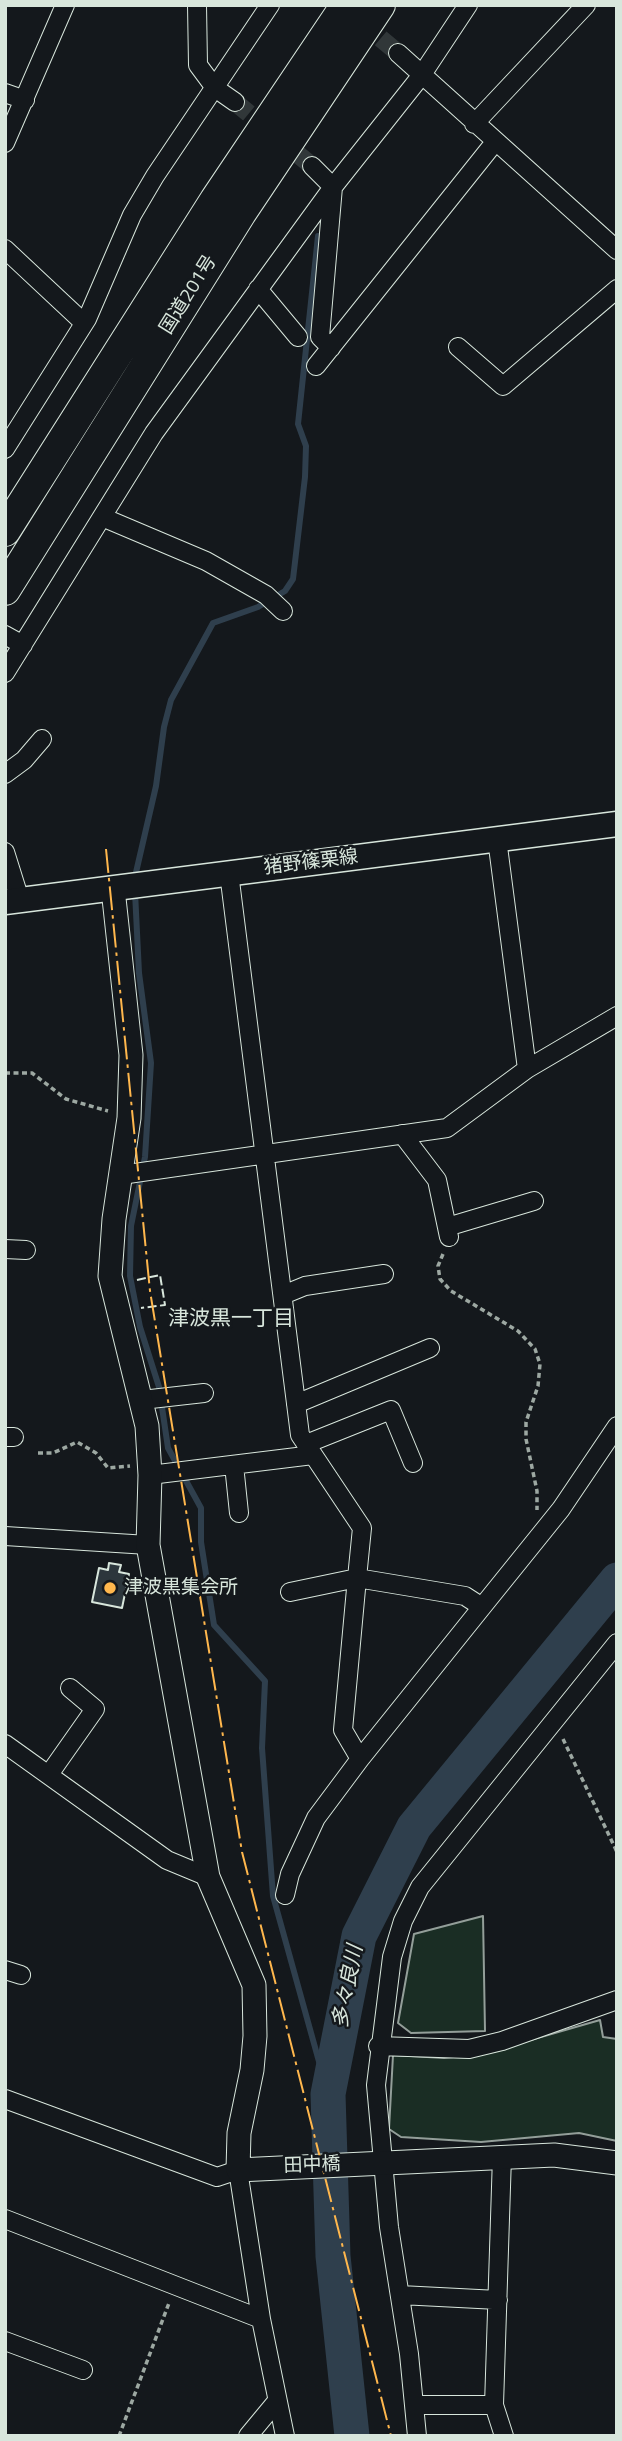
<!DOCTYPE html>
<html>
<head>
<meta charset="utf-8">
<style>
	body { margin:0 }
	#map { position:relative; width:622px; height:2441px; overflow:hidden; background:#14181c; font-family:"Titillium Web",sans-serif }
	canvas { display:block }
	.frame { position:absolute; inset:0; border:7px solid #d8e6dc; pointer-events:none }
</style>
</head>
<body>
<div id="map">
<canvas width="622" height="2441"></canvas>
<div class="frame"></div>
</div>
<script>
const ctx = document.querySelector('canvas').getContext('2d');
ctx.lineJoin = 'round';
function paint(path, color) {
  ctx.fillStyle = color;
  ctx.fill(path, 'evenodd');
}
function shape(rows) {
  const path = new Path2D();
  for (const r of rows) {
    path.moveTo(r[0], r[1]);
    for (let i = 2; i < r.length; i += 2) path.lineTo(r[i], r[i + 1]);
  }
  return path;
}
function stroke(path, color, width, dash) {
  ctx.strokeStyle = color;
  ctx.lineWidth = width;
  ctx.lineCap = dash ? 'butt' : 'round';
  ctx.setLineDash(dash || []);
  ctx.stroke(path);
}
function write(font, color, halo, rows, align = 'center') {
  ctx.font = font + ' "Titillium Web","Noto Sans JP",sans-serif';
  ctx.lineWidth = 5;
  ctx.setLineDash([]);
  ctx.textBaseline = 'middle';
  ctx.strokeStyle = halo;
  ctx.fillStyle = color;
  for (const [text, x, y, turn = 0] of rows) {
    ctx.save();
    ctx.translate(x, y);
    ctx.rotate((+turn || 0) * Math.PI / 180);
    ctx.textAlign = isNaN(turn) ? turn : align;
    if (halo) ctx.strokeText(text, 0, 0);
    ctx.fillText(text, 0, 0);
    ctx.restore();
  }
}
const green = shape([
	[483,1916,485,2031,411,2033,398,2023,414,1934,483,1916],
	[600,2020,603,2037,617,2039,617,2141,579,2133,481,2142,401,2137,389,2129,393,2055,444,2058,482,2054,600,2020]
]);
paint(green, '#1a2d24');
stroke(green, '#939e99', 2);
stroke(shape([
	[134,881,156,786,164,727,171,700,213,623,258,607,285,591,293,579,305,477,306,446,298,424,318,236],
	[135,892,139,973,151,1063,145,1157,131,1226,130,1276,140,1327,159,1387,168,1448,201,1508,201,1542,214,1625,265,1681,262,1748,273,1896,328,2094]
]), '#2f3f4d', 6);
stroke(shape([
	[352,2436,333,2256,328,2094,359,1936,414,1827,617,1580]
]), '#2f3f4d', 35);
const building = shape([
	[109,1563,121,1565,119,1572,129,1574,122,1608,92,1602,99,1568,108,1570,109,1563]
]);
paint(building, '#2c363c');
stroke(building, '#d8e6dc', 2);
stroke(shape([
	[360,21,398,53],
	[235,102,312,166]
]), '#313739', 18, [18, 9]);
const minor = shape([
	[197,5,198,65,215,88,235,102],
	[398,53,617,250],
	[5,93,25,100],
	[474,124,586,5],
	[5,143,65,5],
	[312,166,333,187,320,337,331,348],
	[5,249,84,323],
	[258,289,298,337],
	[458,347,503,386,617,289],
	[316,366,495,142],
	[5,449,87,319,132,215,155,176,270,5],
	[102,517,206,561,266,595,283,611],
	[5,635,23,645],
	[5,673,154,433,333,187,421,76,468,5],
	[5,774,24,760,42,739],
	[497,839,527,1069,617,1016],
	[5,852,20,900],
	[229,873,300,1435,362,1528,357,1578,343,1730,360,1759,482,1607,465,1596,357,1578,290,1592],
	[402,1134,437,1180,449,1237],
	[121,1175,447,1128,527,1069],
	[447,1227,534,1201],
	[5,1249,26,1250],
	[283,1295,305,1286,384,1274],
	[142,1400,204,1393],
	[296,1404,430,1348],
	[5,1437,14,1437],
	[306,1444,391,1410,413,1463],
	[234,1465,239,1513],
	[150,1475,313,1455],
	[5,1536,148,1545],
	[482,1607,561,1509,617,1426],
	[5,1744,167,1860,208,1877],
	[50,1773,95,1709,70,1688],
	[285,1895,290,1874,316,1818,360,1759],
	[5,1970,21,1975],
	[378,2046,469,2049,502,2041,617,2000],
	[5,2099,217,2177,238,2170,261,2319,285,2436],
	[502,2156,494,2405,504,2436],
	[5,2219,261,2319],
	[400,2295,498,2300],
	[5,2341,83,2370],
	[415,2405,494,2405],
	[248,2436,277,2401],
	[417,2436,409,2354,389,2227,376,2085,392,1957,403,1921,420,1887,617,1643]
]);
const tertiary = shape([
	[113,889,131,1055,129,1118,114,1219,110,1276,147,1426,150,1475,148,1545,208,1877,254,1985,255,2036,252,2070,239,2133,238,2170,554,2155,617,2163]
]);
const secondary = shape([
	[5,902,617,824]
]);
const trunk = shape([
	[5,531,215,200,346,5],
	[5,590,241,213,380,5]
]);
stroke(minor, '#d8e6dc', 20);
stroke(tertiary, '#d8e6dc', 25);
stroke(secondary, '#d8e6dc', 27);
stroke(trunk, '#d8e6dc', 32);
stroke(shape([
	[5,1073,32,1073,66,1099,108,1111],
	[443,1254,438,1266,440,1279,451,1291,518,1331,535,1349,540,1364,538,1386,526,1422,526,1439,537,1491,537,1510],
	[38,1453,53,1453,77,1442,96,1453,108,1468,130,1466],
	[563,1739,617,1852],
	[119,2436,169,2303]
]), '#9da8a2', 3.5, [5, 3.5]);
stroke(minor, '#14181c', 18);
stroke(tertiary, '#14181c', 23);
stroke(secondary, '#14181c', 24);
stroke(trunk, '#14181c', 30);
stroke(shape([
	[137,1280,160,1275,165,1305,141,1308]
]), '#d8e6dc', 2, [9, 3.5]);
stroke(shape([
	[106,849,150,1291,242,1852,391,2436]
]), '#ffb74d', 2, [24, 5, 3.5, 5]);
for (const [x, y, r, color] of [
	[110,1588,7,"#ffb74d"]
]) {
  const dot = new Path2D();
  dot.arc(x, y, r, 0, 2 * Math.PI);
  ctx.fillStyle = color;
  ctx.fill(dot);
  stroke(dot, '#14181c', 2.5);
}
write('19px', '#d8e6dc', '#14181c', [
	["国道201号",189,295,-58],
	["猪野篠栗線",311,863,-7],
	["田中橋",312,2166,-2]
]);
write('19px', '#d8e6dc', '#14181c', [
	["津波黒集会所",124,1588]
], 'left');
write('21px', '#d8e6dc', '#14181c', [
	["津波黒一丁目",231,1320]
]);
write('italic 21px', '#d8e6dc', '#14181c', [
	["多々良川",349,1987,-79]
]);
</script>
</body>
</html>
